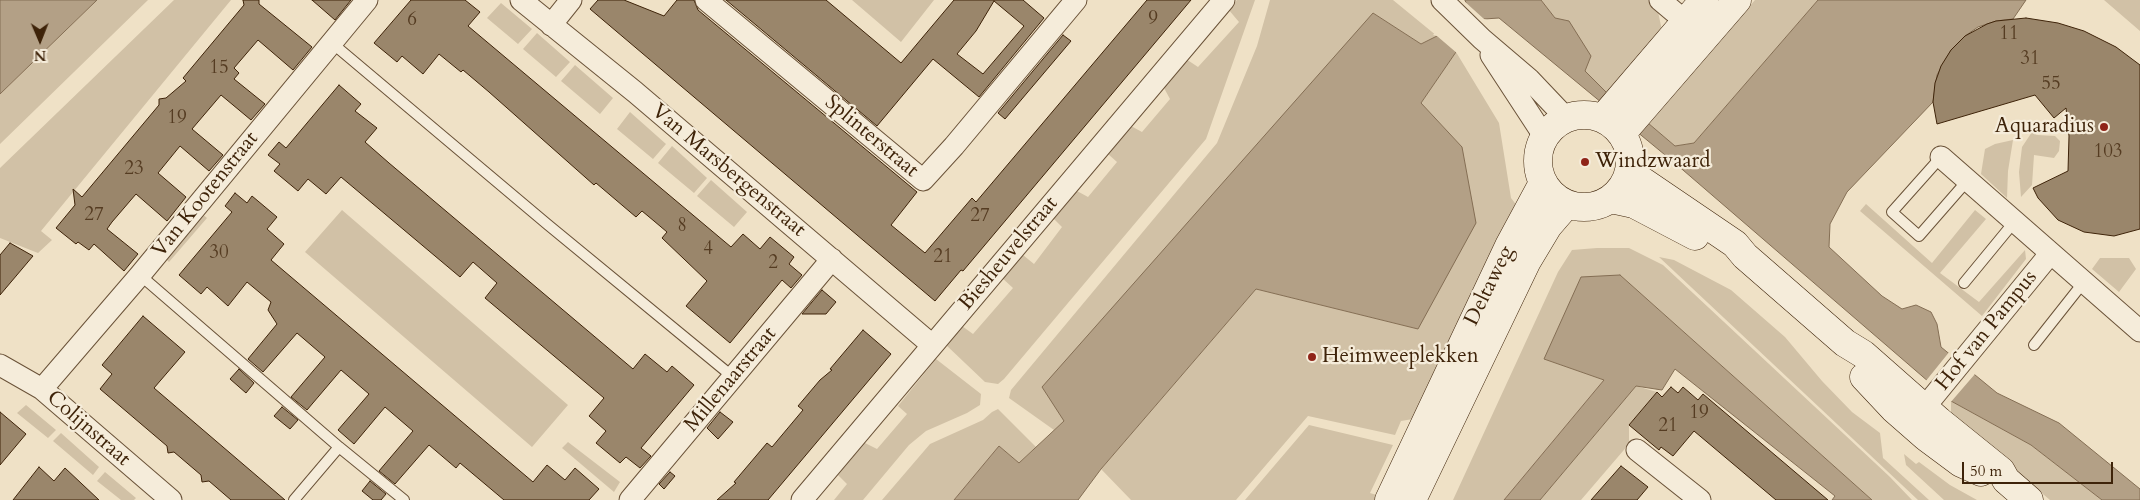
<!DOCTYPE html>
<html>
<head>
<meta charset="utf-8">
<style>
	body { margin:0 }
	#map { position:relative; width:2140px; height:500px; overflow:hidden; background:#efe1c6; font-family:Cardo,serif }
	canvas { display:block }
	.north { position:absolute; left:15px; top:15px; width:50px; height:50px; -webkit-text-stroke:4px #f5ecda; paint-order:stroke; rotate:179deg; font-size:14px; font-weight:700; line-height:20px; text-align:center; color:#3e2309 }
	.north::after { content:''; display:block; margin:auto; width:18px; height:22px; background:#3e2309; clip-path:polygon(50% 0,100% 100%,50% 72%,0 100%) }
	.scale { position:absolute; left:1962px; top:462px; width:151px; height:22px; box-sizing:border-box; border:2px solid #3e2309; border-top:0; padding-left:6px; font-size:15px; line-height:18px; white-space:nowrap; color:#3e2309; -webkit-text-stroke:4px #f5ecda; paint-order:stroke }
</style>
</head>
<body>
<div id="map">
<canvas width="2140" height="500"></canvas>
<div class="north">N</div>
<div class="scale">50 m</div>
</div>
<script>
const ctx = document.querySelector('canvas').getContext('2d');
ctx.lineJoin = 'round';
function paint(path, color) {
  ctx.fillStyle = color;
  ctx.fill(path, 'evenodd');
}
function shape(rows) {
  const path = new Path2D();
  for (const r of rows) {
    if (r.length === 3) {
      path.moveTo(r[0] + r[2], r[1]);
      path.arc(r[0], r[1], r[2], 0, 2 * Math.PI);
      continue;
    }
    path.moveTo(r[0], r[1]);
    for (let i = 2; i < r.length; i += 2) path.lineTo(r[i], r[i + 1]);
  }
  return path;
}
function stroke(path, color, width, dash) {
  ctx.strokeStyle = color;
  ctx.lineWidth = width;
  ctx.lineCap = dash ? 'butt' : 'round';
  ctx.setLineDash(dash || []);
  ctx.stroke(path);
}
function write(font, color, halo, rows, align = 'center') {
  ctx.font = font + ' Cardo,serif';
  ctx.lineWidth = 4.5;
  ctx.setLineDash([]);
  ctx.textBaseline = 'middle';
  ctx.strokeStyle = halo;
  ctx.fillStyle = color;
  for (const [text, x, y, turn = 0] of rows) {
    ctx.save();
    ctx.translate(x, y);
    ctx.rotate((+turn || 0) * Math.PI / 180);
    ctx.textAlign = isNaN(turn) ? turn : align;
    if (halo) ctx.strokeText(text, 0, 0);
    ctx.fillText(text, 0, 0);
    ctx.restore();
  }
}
paint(shape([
	[97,0,148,0,0,144,0,94],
	[174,0,231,0,41,231,52,240,38,253,0,238,0,168],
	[852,0,934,0,901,42],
	[1237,0,1255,0,1206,139,1004,379,998,384,985,382,945,344,962,326,973,334,1013,288,1001,277,1023,255,1034,264,1062,227,1051,216,1077,191,1088,197,1117,162,1108,154,1131,126,1142,132,1170,99,1164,88,1186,59,1198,67,1239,22,1228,9],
	[1270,0,1393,0,1437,36,1421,44,1373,13,1064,421,1054,430,1009,398,1011,390,1217,143,1257,46],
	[1541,0,1648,0,1657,7,1664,40,1611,97,1585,71,1555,18],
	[1755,0,1818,0,1694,143,1675,146,1648,123],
	[2104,0,2140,0,2140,31],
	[501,3,532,29,518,44,487,18],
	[537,33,570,62,556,77,523,49],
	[1456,52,1499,123,1511,198,1521,211,1419,418,1401,421,1395,435,1308,416,1236,500,1131,500,1101,469,1256,289,1418,329,1462,147,1421,103],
	[575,65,613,98,600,114,561,81],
	[630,112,666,144,653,159,617,129],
	[2032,132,2037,135,2055,136,2060,141,2059,151,2054,158,2034,155,2032,185,2021,197,2019,172,2022,147],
	[2013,140,2008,171,2007,198,1981,174,1985,149,1995,144],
	[672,146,707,178,694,193,658,163],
	[711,180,747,212,734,227,697,196],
	[1866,204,1932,263,1975,210,1986,219,1940,273,1979,302,2025,250,2026,259,1982,316,1860,211],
	[342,210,568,405,532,447,305,252],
	[201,213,207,218,169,262,164,257],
	[1597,248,1629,248,1663,265,1890,477,1912,500,1872,500,1620,275,1544,359,1604,380,1504,500,1453,500,1558,272,1572,250],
	[1659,257,1674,260,1731,290,1785,337,1822,381,1852,412,1880,433,1883,458,1929,500,1918,500],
	[2100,258,2129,258,2136,269,2119,292,2092,269],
	[936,359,981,394,980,405,967,413,926,431,909,445,863,500,834,500,847,484,836,473,863,442,877,449,907,414,898,406],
	[1636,386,1657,392,1629,425,1629,444,1581,500,1540,500],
	[1951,401,2031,445,2102,500,2050,500,1951,416],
	[26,405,56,430,48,438,17,413],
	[998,409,1036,447,1019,463,999,446,954,500,882,500,930,444,983,420,992,412],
	[1309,425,1393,445,1370,493,1383,497,1382,500,1245,500],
	[61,433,99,467,93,475,53,441],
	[568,442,620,482,614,492,562,448],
	[1904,454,1916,464,1919,462,1950,485,1977,500,1944,500,1906,465],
	[105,472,136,498,134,500,121,500,97,481]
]), '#d1c1a6');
const water = shape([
	[0,0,97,0,0,94,0,0],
	[1465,0,1541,0,1555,18,1569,21,1591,56,1585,71,1611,97,1648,123,1675,146,1694,143,1818,0,2026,0,2013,19,1996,21,1978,27,1965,36,1951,50,1937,75,1933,102,1847,192,1830,224,1829,247,1882,296,1902,309,1916,305,1931,312,1937,324,1941,347,1997,393,2059,423,2140,489,2140,500,2102,500,2031,445,1951,401,1676,164,1499,18,1484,19,1456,52,1421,103,1462,147,1476,223,1418,329,1256,289,1101,469,1078,500,954,500,999,446,1019,463,1064,421,1042,387,1373,13,1421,44,1437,36,1466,3,1465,0],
	[1620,275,1872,500,1832,500,1835,496,1675,369,1662,390,1636,386,1540,500,1504,500,1604,380,1544,359,1581,277,1620,275]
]);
paint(water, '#b3a086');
stroke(water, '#846e54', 1);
paint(shape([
	[1463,0,1484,19,1491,21,1485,22,1458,54,1437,36,1433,35,1463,2],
	[1950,351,1975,374,1950,403,1925,382]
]), '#efe1c6');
const building = shape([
	[243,0,259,0,259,4,312,47,293,70,258,40,234,68,239,73,234,79,265,104,251,120,221,95,192,129,223,155,209,171,180,146,158,173,186,197,167,221,136,194,112,222,107,229,138,254,124,271,94,244,89,250,78,242,76,244,56,228,75,205,73,189,82,197,159,105,159,99,166,98,186,81,183,78,239,11,244,5,243,0],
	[312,0,351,0,335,20,312,0],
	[411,0,465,0,480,12,468,26,731,247,743,234,760,249,770,237,794,257,789,264,802,275,791,288,782,280,730,343,686,306,707,281,662,238,667,232,654,221,642,211,636,217,596,183,594,185,489,92,463,70,461,72,439,54,423,74,402,56,397,62,374,43,411,0],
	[598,0,624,0,664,16,677,0,694,0,698,10,917,192,891,225,925,253,972,198,976,202,1147,0,1191,0,963,271,961,270,935,301,590,9,598,0],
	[726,0,826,0,901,63,954,0,1023,0,1044,18,979,97,933,59,877,126,726,0],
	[994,1,1024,26,983,74,957,54,976,31,994,1],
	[2026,18,2058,23,2084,31,2116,47,2140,65,2140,229,2114,236,2084,232,2058,220,2038,198,2033,188,2068,171,2069,136,2066,108,2054,118,2035,95,1937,124,1933,102,1935,83,1941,66,1951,50,1965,36,1987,24,1996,21,2026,18],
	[1063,35,1071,41,1005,119,998,113,1063,35],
	[339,85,361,104,355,111,377,128,365,142,389,163,633,369,645,354,667,372,672,366,694,385,641,448,651,456,640,468,626,457,620,463,596,443,606,431,589,416,604,398,485,298,497,283,473,262,460,277,341,177,326,194,308,179,298,191,274,171,280,164,268,155,279,142,286,148,339,85],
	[235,193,247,203,252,196,277,217,267,229,284,244,271,260,533,482,547,465,565,480,575,468,599,489,589,500,504,500,460,463,456,468,429,445,395,484,379,471,413,431,385,407,354,444,338,430,369,394,341,370,307,410,291,397,325,357,297,333,263,372,248,359,277,324,268,310,271,302,247,282,228,306,207,287,201,294,179,275,232,212,225,206,235,193],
	[10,243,33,256,0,295,0,255,10,243],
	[822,290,836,302,826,314,802,314,822,290],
	[143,316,185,352,154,388,285,500,231,500,209,481,202,482,201,475,174,452,168,453,167,446,100,389,112,374,102,365,143,316],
	[863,330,891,354,768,500,717,500,736,483,734,482,767,443,772,447,803,410,798,406,820,380,832,370,830,369,863,330],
	[239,369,254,383,246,393,230,379,239,369],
	[1671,387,1678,393,1683,387,1698,400,1703,394,1828,500,1776,500,1694,431,1673,456,1661,447,1659,450,1629,425,1657,392,1662,397,1671,387],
	[282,407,298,420,290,429,274,416,282,407],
	[0,412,26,434,0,465,0,412],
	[720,412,733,422,718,439,707,428,720,412],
	[1621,466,1648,487,1637,500,1591,500,1621,466],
	[39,467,54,481,65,468,99,500,13,500,39,467],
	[670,472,675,476,664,489,659,484,670,472],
	[370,481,386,494,381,500,373,500,362,491,370,481]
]);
paint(building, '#9a866b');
stroke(building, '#3e2309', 1);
const lane = shape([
	[332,43,547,224,733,377],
	[1941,157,1892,212,1919,236,1967,181],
	[140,275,339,447,404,500],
	[1964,283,2015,221],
	[2034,345,2083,283],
	[294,500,339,447]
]);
const street = shape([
	[521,0,635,92,932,345],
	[706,0,923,180,954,146,1076,0],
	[1442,0,1482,39,1529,79,1566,118],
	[1660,0,1685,21],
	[551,25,571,0],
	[1491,55,1544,136],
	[1941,157,2140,331],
	[0,365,42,389,171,500],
	[42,389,140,275,367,0],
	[1924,408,2050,254],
	[1637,450,1700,500],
	[630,500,832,259],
	[802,500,1224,0]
]);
const secondary = shape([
	[1584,161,46],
	[1603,118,1704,0],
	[1622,133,1737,0],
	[1629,172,1735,244,1745,256,1845,343,1863,354,1939,421,2001,471,2006,480,2029,500],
	[1611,199,1634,204,1695,236],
	[1864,377,1894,409,1926,437,1961,463,1981,472],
	[1389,500,1509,246,1543,183],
	[1412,500,1527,261,1548,226,1567,204]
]);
stroke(lane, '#6a5238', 12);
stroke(street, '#6a5238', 23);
stroke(secondary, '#3e2309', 29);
stroke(lane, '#f5ecda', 10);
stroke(street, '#f5ecda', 21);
stroke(secondary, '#f5ecda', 28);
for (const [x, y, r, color] of [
	[2104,127,5,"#8f2418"],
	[1585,162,5,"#8f2418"],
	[1312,357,5,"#8f2418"]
]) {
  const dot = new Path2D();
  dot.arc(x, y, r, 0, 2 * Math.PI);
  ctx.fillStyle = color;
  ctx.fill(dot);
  stroke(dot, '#f5ecda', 2);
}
write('19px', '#553c22', null, [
	["9",1153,20],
	["6",412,21],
	["11",2009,35],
	["31",2030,60],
	["15",219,69],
	["55",2051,85],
	["19",177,119],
	["103",2108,153],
	["23",134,170],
	["27",94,216],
	["27",980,217],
	["8",682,227],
	["4",708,250],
	["30",219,254],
	["21",943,258],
	["2",773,264],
	["19",1699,414],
	["21",1668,427]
]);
write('21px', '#3e2309', '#f5ecda', [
	["Aquaradius",2094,127,"right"],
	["Windzwaard",1595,162],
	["Heimweeplekken",1322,357]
], 'left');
write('21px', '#3e2309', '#f5ecda', [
	["Splinterstraat",871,137,40],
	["Van Marsbergenstraat",728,171,40],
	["Van Kootenstraat",206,195,-51],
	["Biesheuvelstraat",1009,254,-50],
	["Deltaweg",1490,286,-64],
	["Hof van Pampus",1987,331,-51],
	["Millenaarstraat",731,380,-50],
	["Colijnstraat",88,429,41]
]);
</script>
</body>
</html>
